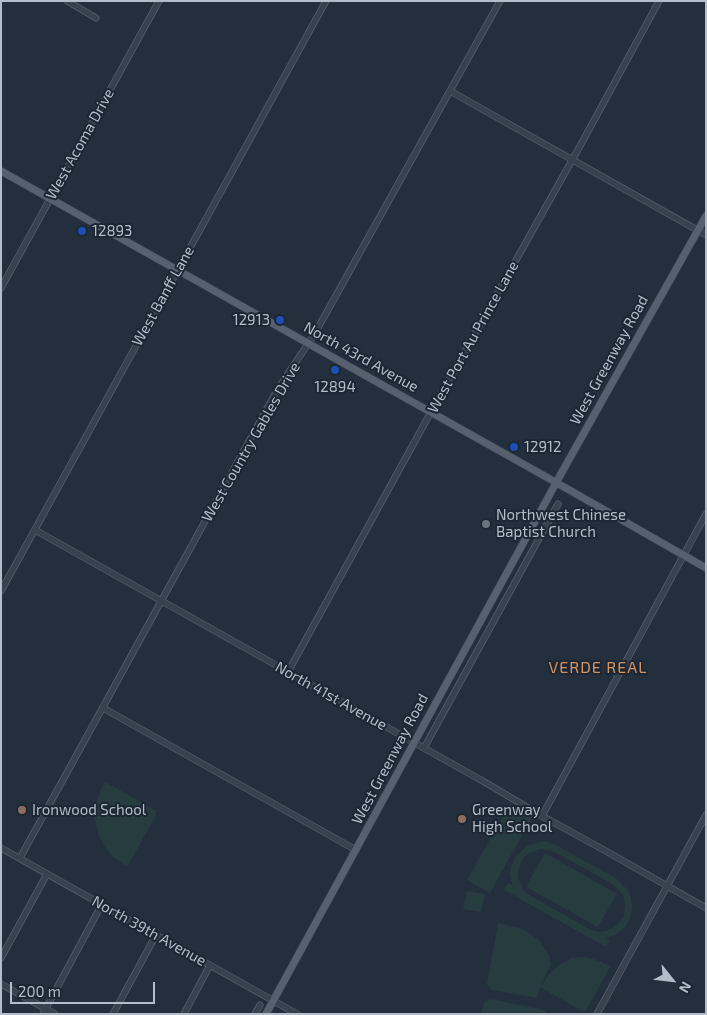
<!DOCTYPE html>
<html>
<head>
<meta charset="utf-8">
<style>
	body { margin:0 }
	#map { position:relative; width:707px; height:1015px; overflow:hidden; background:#242f3e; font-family:"Exo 2",sans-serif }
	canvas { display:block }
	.frame { position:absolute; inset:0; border:2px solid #b4bcc9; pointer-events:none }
	.north { position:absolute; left:647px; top:955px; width:50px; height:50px; -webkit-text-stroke:4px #1d2633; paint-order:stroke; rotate:119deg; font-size:14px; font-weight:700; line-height:20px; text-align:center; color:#b4bcc9 }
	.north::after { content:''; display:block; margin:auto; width:18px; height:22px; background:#b4bcc9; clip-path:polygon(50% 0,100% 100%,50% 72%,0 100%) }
	.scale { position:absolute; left:10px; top:982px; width:145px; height:22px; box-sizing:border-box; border:2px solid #b4bcc9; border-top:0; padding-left:6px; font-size:15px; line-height:18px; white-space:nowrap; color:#b4bcc9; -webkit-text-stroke:4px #1d2633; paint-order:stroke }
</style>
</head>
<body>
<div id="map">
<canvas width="707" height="1015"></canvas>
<div class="frame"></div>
<div class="north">N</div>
<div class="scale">200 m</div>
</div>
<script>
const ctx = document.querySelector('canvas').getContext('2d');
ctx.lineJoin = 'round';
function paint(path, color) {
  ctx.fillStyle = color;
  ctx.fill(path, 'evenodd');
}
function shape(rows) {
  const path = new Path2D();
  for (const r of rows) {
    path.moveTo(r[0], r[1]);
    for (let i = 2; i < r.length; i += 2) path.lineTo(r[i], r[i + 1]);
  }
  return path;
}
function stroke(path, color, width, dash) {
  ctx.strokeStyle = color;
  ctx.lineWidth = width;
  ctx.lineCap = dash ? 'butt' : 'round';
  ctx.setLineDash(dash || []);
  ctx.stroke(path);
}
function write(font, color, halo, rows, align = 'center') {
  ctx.font = font + ' "Exo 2",sans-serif';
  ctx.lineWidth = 4;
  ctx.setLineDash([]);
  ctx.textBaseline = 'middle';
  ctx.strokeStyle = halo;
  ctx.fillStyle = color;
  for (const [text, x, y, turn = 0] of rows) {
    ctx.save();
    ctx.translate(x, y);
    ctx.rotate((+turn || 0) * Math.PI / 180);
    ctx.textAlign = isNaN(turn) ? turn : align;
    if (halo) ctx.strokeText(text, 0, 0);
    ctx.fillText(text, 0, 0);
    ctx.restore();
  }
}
paint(shape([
	[105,782,155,810,156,815,127,867,113,857,104,846,98,833,95,819,95,809,99,794],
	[510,803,533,816,490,893,467,880],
	[540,842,548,842,558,846,617,879,628,890,631,898,632,905,631,916,628,923,622,930,615,935,606,938,610,941,606,947,504,890,508,883,512,885,510,873,512,865,515,857,527,846],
	[541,849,553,851,612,884,618,889,623,895,625,904,624,915,619,923,613,928,606,931,599,932,591,930,531,896,524,891,518,878,518,873,520,864,523,858,530,853],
	[545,853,617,894,598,927,526,887],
	[467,891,485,894,481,912,463,909],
	[498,923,523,929,539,940,549,955,551,964,540,987,550,973,559,965,571,958,585,957,600,961,610,967,587,1009,582,1011,540,987,537,998,492,990,487,984],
	[490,999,544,1010,546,1014,481,1014,484,1003]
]), '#263c3f');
const minor = shape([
	[67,1,96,18],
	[450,91,706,235],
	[1,288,159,1],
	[35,530,481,780,542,816,604,850,706,908],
	[1,591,326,1],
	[288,672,437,401,585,137,659,1],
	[103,708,356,850],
	[424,748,558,504],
	[542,816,706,514],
	[1,848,297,1014],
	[20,858,275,394,285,378,314,335,500,1],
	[1,958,47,874],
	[1,984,55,1014],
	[43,1014,102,904],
	[113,1014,156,935],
	[184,1014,210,965],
	[255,1014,260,1005],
	[597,1014,706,815]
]);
const major = shape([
	[1,171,557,483,706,568],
	[266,1014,562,472,706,216]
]);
stroke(minor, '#565f6c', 7);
stroke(major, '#414a57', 8);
stroke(minor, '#38414e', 5.5);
stroke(major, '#56606e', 7);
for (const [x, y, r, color] of [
	[82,231,5,"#1a4fb4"],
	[280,320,5,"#1a4fb4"],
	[335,370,5,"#1a4fb4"],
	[514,447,5,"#1a4fb4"],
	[486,524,5,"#6b7280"],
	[22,810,5,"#8d6e63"],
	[462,819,5,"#8d6e63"]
]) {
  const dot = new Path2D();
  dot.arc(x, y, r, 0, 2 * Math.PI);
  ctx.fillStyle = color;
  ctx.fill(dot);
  stroke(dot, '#1d2633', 2);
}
write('15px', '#b4bcc9', '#1d2633', [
	["West Acoma Drive",80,144,-61],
	["West Banff Lane",163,296,-61],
	["West Port Au Prince Lane",473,337,-61],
	["North 43rd Avenue",361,357,29],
	["West Greenway Road",609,360,-61],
	["West Country Gables Drive",251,442,-60],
	["North 41st Avenue",331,696,29],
	["West Greenway Road",390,759,-62],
	["North 39th Avenue",149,931,29]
]);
write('15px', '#b4bcc9', '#1d2633', [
	["12893",92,231],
	["12913",270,320,"right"],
	["12894",335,387,"center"],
	["12912",524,447],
	["Northwest Chinese",496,515],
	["Baptist Church",496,532],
	["Ironwood School",32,810],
	["Greenway",472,810],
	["High School",472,827]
], 'left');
ctx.letterSpacing = '1px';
write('16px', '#d59563', '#1d2633', [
	["VERDE REAL",598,668]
]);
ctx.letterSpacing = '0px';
</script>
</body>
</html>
